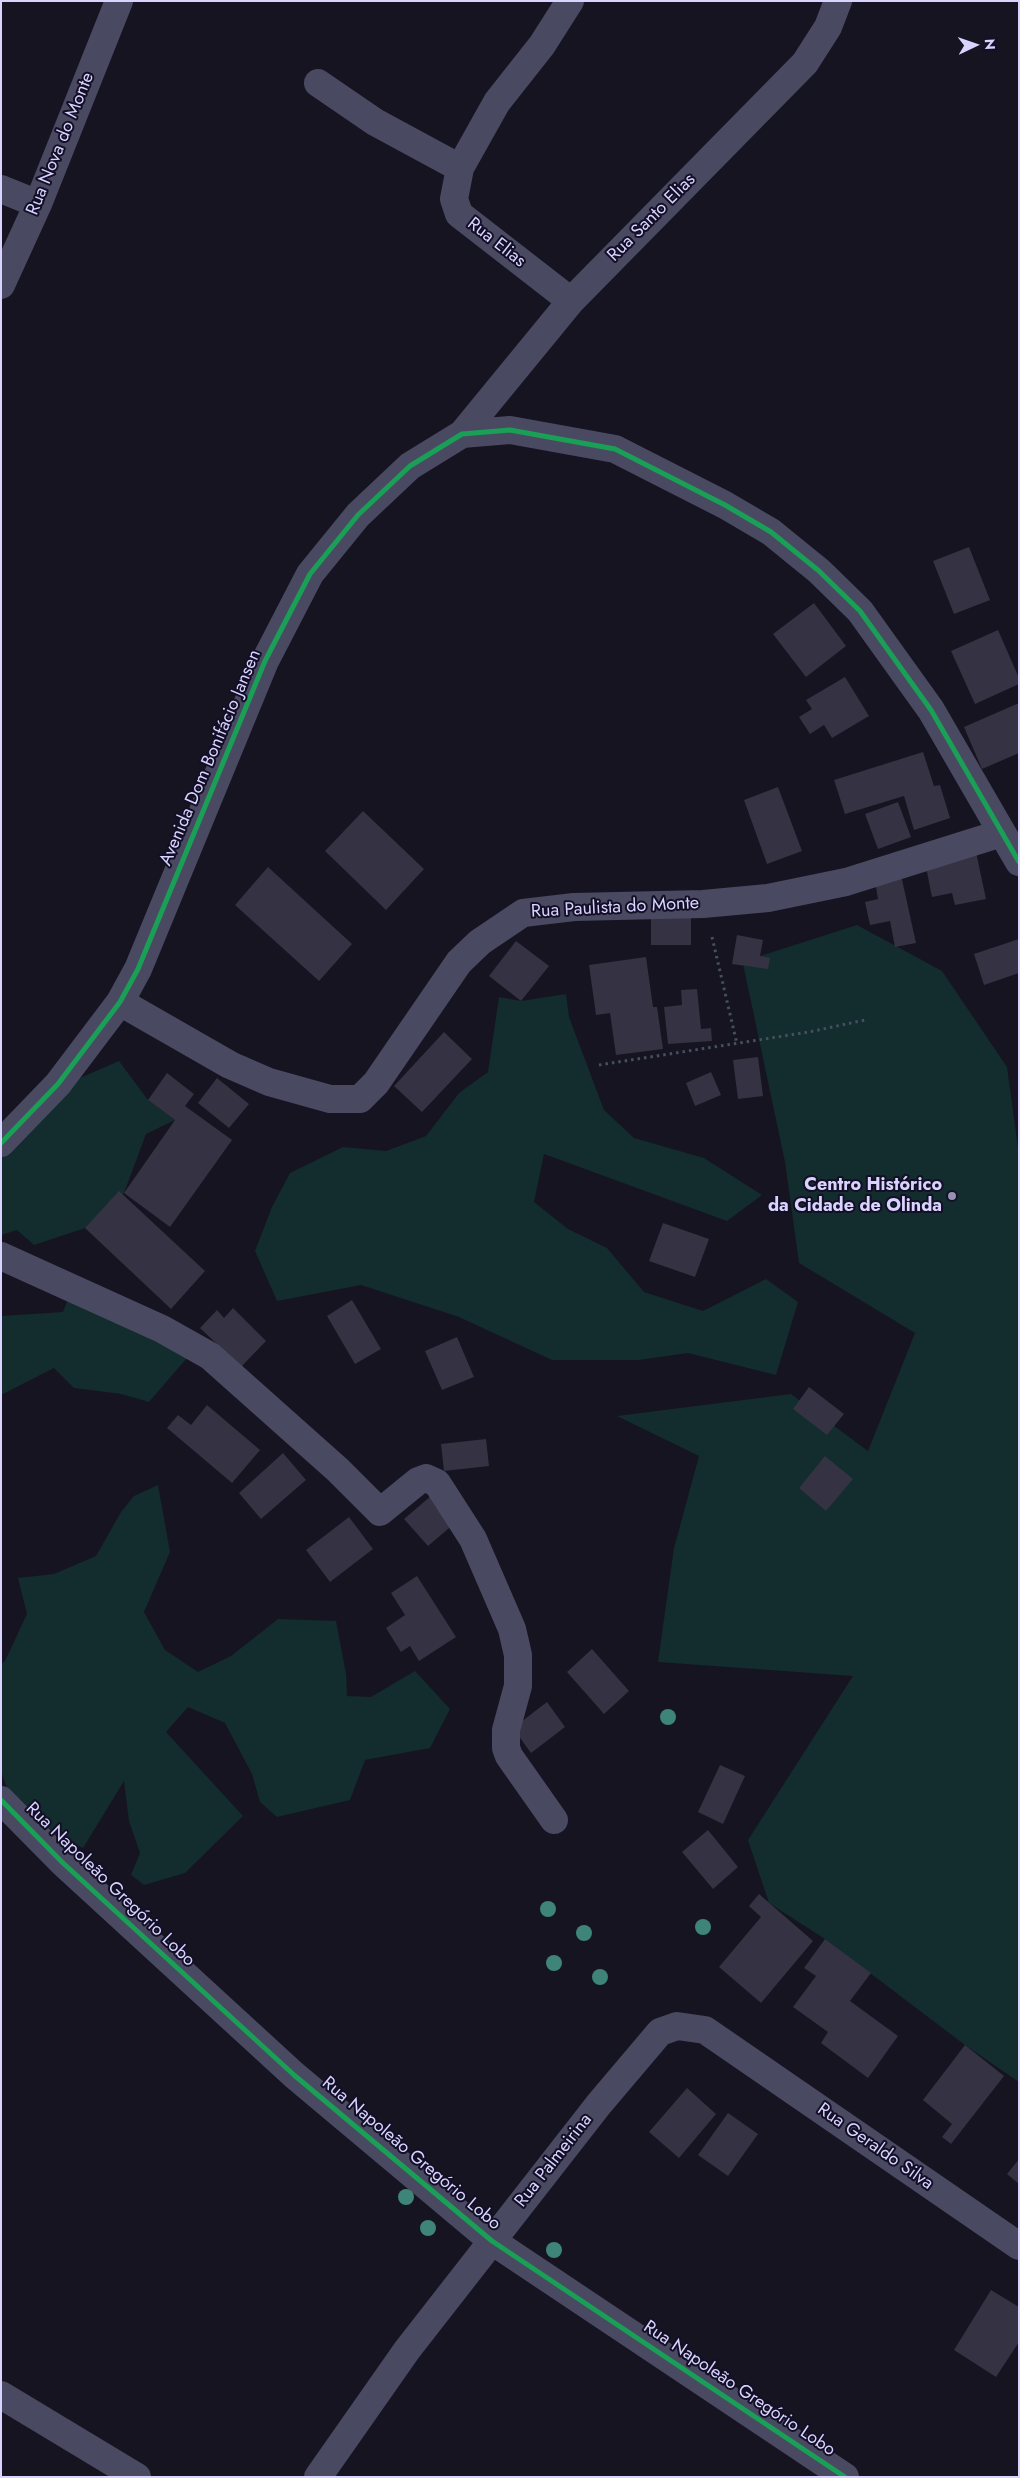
<!DOCTYPE html>
<html>
<head>
<meta charset="utf-8">
<style>
	body { margin:0 }
	#map { position:relative; width:1020px; height:2478px; overflow:hidden; background:#161421; font-family:Jost,sans-serif }
	canvas { display:block }
	.frame { position:absolute; inset:0; border:2px solid #d9d4ff; pointer-events:none }
	.north { position:absolute; left:950px; top:20px; width:50px; height:50px; -webkit-text-stroke:4px #130f26; paint-order:stroke; rotate:87deg; font-size:14px; font-weight:700; line-height:20px; text-align:center; color:#d9d4ff }
	.north::after { content:''; display:block; margin:auto; width:18px; height:22px; background:#d9d4ff; clip-path:polygon(50% 0,100% 100%,50% 72%,0 100%) }
</style>
</head>
<body>
<div id="map">
<canvas width="1020" height="2478"></canvas>
<div class="frame"></div>
<div class="north">N</div>
</div>
<script>
const ctx = document.querySelector('canvas').getContext('2d');
ctx.lineJoin = 'round';
function paint(path, color) {
  ctx.fillStyle = color;
  ctx.fill(path, 'evenodd');
}
function shape(rows) {
  const path = new Path2D();
  for (const r of rows) {
    path.moveTo(r[0], r[1]);
    for (let i = 2; i < r.length; i += 2) path.lineTo(r[i], r[i + 1]);
  }
  return path;
}
function stroke(path, color, width, dash) {
  ctx.strokeStyle = color;
  ctx.lineWidth = width;
  ctx.lineCap = dash ? 'butt' : 'round';
  ctx.setLineDash(dash || []);
  ctx.stroke(path);
}
function write(font, color, halo, rows, align = 'center') {
  ctx.font = font + ' Jost,sans-serif';
  ctx.lineWidth = 4;
  ctx.setLineDash([]);
  ctx.textBaseline = 'middle';
  ctx.strokeStyle = halo;
  ctx.fillStyle = color;
  for (const [text, x, y, turn = 0] of rows) {
    ctx.save();
    ctx.translate(x, y);
    ctx.rotate((+turn || 0) * Math.PI / 180);
    ctx.textAlign = isNaN(turn) ? turn : align;
    if (halo) ctx.strokeText(text, 0, 0);
    ctx.fillText(text, 0, 0);
    ctx.restore();
  }
}
paint(shape([
	[857,925,942,971,1007,1067,1019,1155,1019,2082,965,2045,825,1939,769,1903,748,1840,853,1676,658,1662,674,1548,699,1456,617,1416,791,1394,868,1451,915,1333,799,1263,785,1162,742,959,760,956],
	[566,994,569,1017,604,1110,634,1138,704,1158,762,1195,727,1221,544,1154,534,1202,568,1229,607,1248,644,1292,703,1311,766,1279,798,1302,776,1375,688,1353,639,1360,552,1360,459,1317,361,1285,277,1301,255,1251,272,1207,290,1173,343,1147,386,1151,426,1136,459,1093,488,1072,499,997,521,1001],
	[119,1061,148,1100,175,1120,146,1134,124,1193,85,1228,34,1245,17,1230,1,1235,1,1154,73,1081],
	[68,1299,109,1316,187,1358,149,1402,121,1394,74,1388,54,1368,1,1395,1,1316,63,1312],
	[158,1485,170,1552,144,1612,165,1650,198,1672,231,1656,278,1619,336,1621,346,1674,347,1696,371,1697,415,1671,450,1709,430,1748,365,1760,350,1800,277,1817,260,1802,252,1774,225,1723,188,1707,166,1732,243,1816,185,1873,144,1885,131,1875,140,1853,129,1821,124,1781,83,1848,16,1815,1,1771,1,1664,5,1661,27,1614,18,1578,54,1574,96,1556,121,1512,134,1496]
]), '#132c2d');
paint(shape([
	[969,547,990,600,954,614,933,561],
	[814,603,846,646,806,677,773,634],
	[998,630,1019,678,1019,684,975,704,951,651],
	[845,677,869,716,832,738,824,725,810,734,799,717,812,709,806,700],
	[1019,703,1019,753,982,769,964,727],
	[923,752,934,786,940,785,950,818,914,830,904,796,845,814,834,780],
	[778,787,802,851,767,864,744,800],
	[898,802,911,837,878,849,865,814],
	[363,811,424,869,386,910,325,851],
	[976,852,986,899,955,905,952,893,932,897,925,862],
	[268,867,352,944,319,981,235,905],
	[901,875,916,943,895,947,890,921,870,925,865,902,878,899,875,881],
	[651,915,691,915,691,945,651,945],
	[737,935,763,940,760,956,770,958,768,969,732,964],
	[1019,939,1019,973,984,985,974,954],
	[516,941,549,966,521,1001,489,976],
	[646,957,653,1007,657,1007,663,1049,616,1055,610,1013,596,1015,589,965],
	[697,989,701,1029,711,1028,712,1041,668,1044,664,1007,682,1005,681,990],
	[444,1032,472,1059,422,1112,394,1086],
	[758,1057,763,1096,738,1099,733,1060],
	[711,1072,721,1095,695,1106,686,1083],
	[167,1073,194,1094,185,1106,232,1140,170,1227,124,1193,175,1120,148,1100],
	[217,1078,249,1104,229,1128,198,1103],
	[119,1191,205,1271,171,1309,85,1228],
	[663,1223,709,1239,695,1277,649,1261],
	[352,1300,381,1349,355,1364,327,1316],
	[233,1308,266,1341,241,1367,200,1328,217,1310,224,1318],
	[457,1337,474,1377,442,1390,425,1351],
	[809,1387,844,1414,827,1435,793,1409],
	[207,1405,260,1450,232,1483,167,1428,178,1415,191,1425],
	[486,1439,489,1466,444,1471,441,1444],
	[283,1453,306,1480,261,1519,239,1493],
	[825,1456,853,1479,826,1511,799,1488],
	[432,1495,455,1523,428,1546,404,1519],
	[349,1517,373,1549,330,1582,306,1550],
	[417,1576,456,1637,419,1661,410,1646,401,1652,386,1628,405,1615,391,1593],
	[592,1649,629,1691,604,1714,567,1672],
	[547,1702,565,1727,531,1753,513,1728],
	[720,1765,745,1776,723,1824,698,1812],
	[708,1830,738,1867,713,1889,682,1852],
	[759,1894,813,1941,761,2003,719,1967,761,1917,749,1906],
	[825,1939,871,1973,850,2001,898,2036,868,2078,821,2043,828,2032,793,2007,816,1976,804,1968],
	[965,2045,1004,2076,951,2144,942,2137,952,2124,923,2100],
	[687,2088,716,2114,679,2158,649,2132],
	[728,2113,758,2134,728,2176,698,2155],
	[1019,2159,1019,2184,1007,2174],
	[991,2290,1019,2307,1019,2342,996,2377,954,2350]
]), '#343243');
stroke(shape([
	[712,937,737,1044],
	[599,1065,809,1032,865,1020]
]), '#44505f', 3, [2.5, 4]);
stroke(shape([
	[318,83,375,122,460,168,497,102,542,45,570,1],
	[460,168,454,199,459,214,571,301],
	[1,189,38,204],
	[1,285,38,204,119,1],
	[462,434,571,301,805,63,828,27,838,1],
	[120,1002,230,1065,269,1082,330,1099,360,1099,376,1083,459,962,480,942,523,913,574,907,703,904,768,898,846,882,1002,833],
	[1,1143,58,1084,120,1002,138,969,265,661,310,574,358,515,410,466,462,434,510,430,615,449,725,505,771,532,819,571,860,611,931,710,1019,862],
	[1,1256,162,1329,210,1356,338,1470,380,1512,418,1481,426,1478,437,1483,473,1539,512,1629,518,1655,518,1686,506,1730,506,1748,509,1756,554,1820],
	[1,1800,63,1863,294,2075,492,2241,845,2477],
	[1,2395,137,2477],
	[318,2477,407,2350,599,2104,660,2032,677,2026,705,2030,1019,2246]
]), '#4a4962', 28);
stroke(shape([
	[1,1143,58,1084,120,1002,138,969,265,661,310,574,358,515,410,466,462,434,510,430,615,449,725,505,771,532,819,571,860,611,931,710,1019,862],
	[1,1800,63,1863,294,2075,492,2241,845,2477]
]), '#1a9f57', 5);
ctx.fillStyle = '#3e8478';
for (const [x, y] of [
	[668,1717],
	[548,1909],
	[703,1927],
	[584,1933],
	[554,1963],
	[600,1977],
	[406,2197],
	[428,2228],
	[554,2250]
]) {
  ctx.beginPath();
  ctx.arc(x, y, 8, 0, 2 * Math.PI);
  ctx.fill();
}
for (const [x, y, r, color] of [
	[952,1196,5,"#9591b1"]
]) {
  const dot = new Path2D();
  dot.arc(x, y, r, 0, 2 * Math.PI);
  ctx.fillStyle = color;
  ctx.fill(dot);
  stroke(dot, '#130f26', 2);
}
write('18px', '#d9d4ff', '#130f26', [
	["Rua Nova do Monte",61,144,-68],
	["Rua Santo Elias",652,218,-45],
	["Rua Elias",496,243,38],
	["Avenida Dom Bonifácio Jansen",211,758,-67],
	["Rua Paulista do Monte",615,908,-3],
	["Rua Napoleão Gregório Lobo",110,1885,44],
	["Rua Geraldo Silva",875,2147,35],
	["Rua Napoleão Gregório Lobo",411,2154,40],
	["Rua Palmeirina",554,2161,-52],
	["Rua Napoleão Gregório Lobo",739,2389,34]
]);
write('bold 18px', '#d9d4ff', '#130f26', [
	["Centro Histórico",942,1186],
	["da Cidade de Olinda",942,1207]
], 'right');
</script>
</body>
</html>
